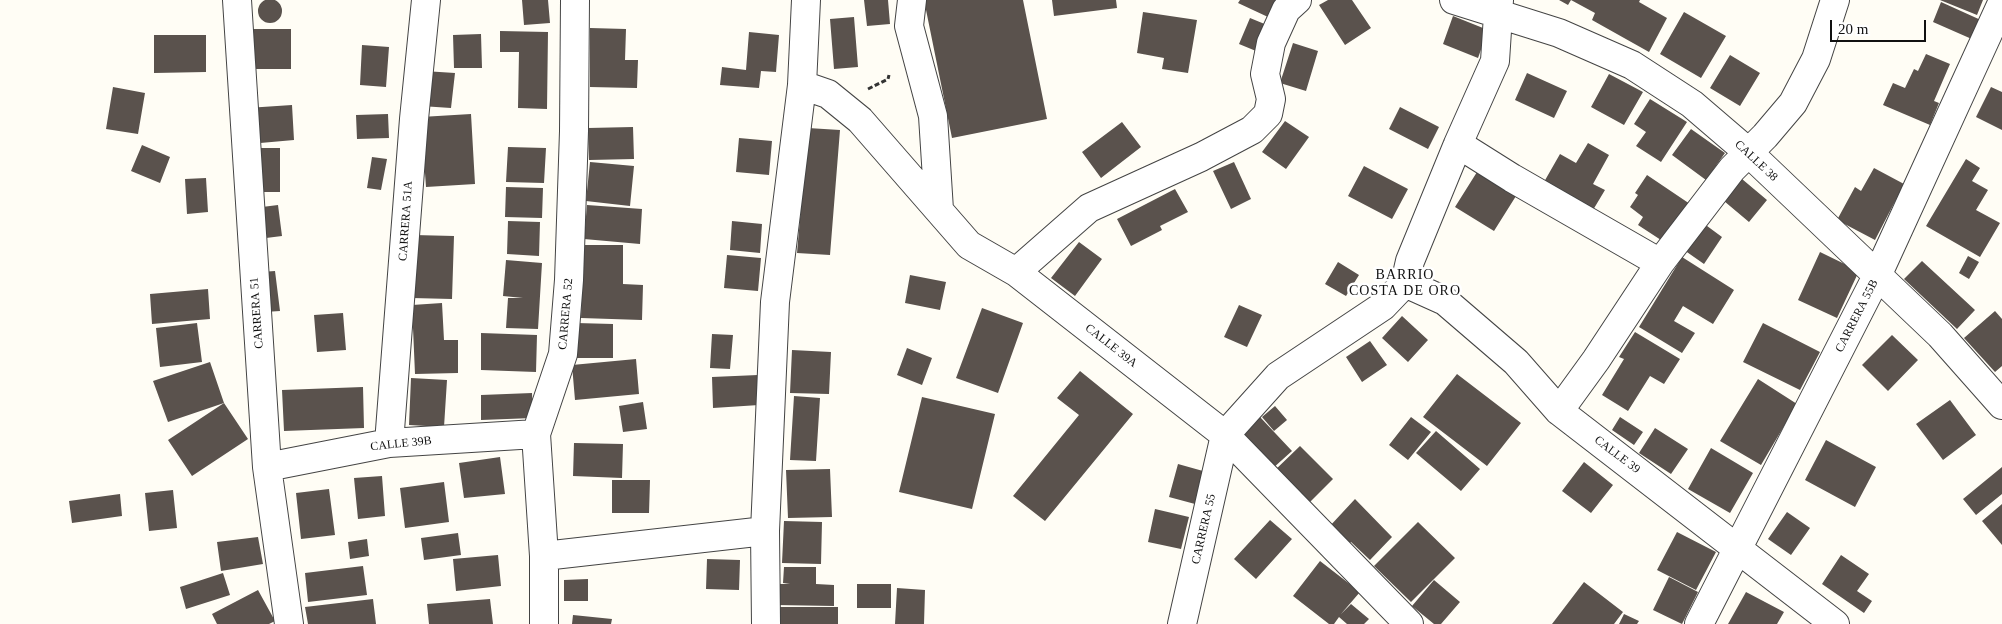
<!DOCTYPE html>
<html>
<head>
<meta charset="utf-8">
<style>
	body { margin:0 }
	#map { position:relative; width:2002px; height:624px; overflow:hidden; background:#fffdf5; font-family:Georgia,serif }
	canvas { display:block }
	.scale { position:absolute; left:1830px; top:20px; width:96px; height:22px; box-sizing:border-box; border:2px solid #111; border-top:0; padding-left:6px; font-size:15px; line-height:18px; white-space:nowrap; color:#111; -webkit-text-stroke:4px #fff; paint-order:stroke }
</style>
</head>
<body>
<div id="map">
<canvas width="2002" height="624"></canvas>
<div class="scale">20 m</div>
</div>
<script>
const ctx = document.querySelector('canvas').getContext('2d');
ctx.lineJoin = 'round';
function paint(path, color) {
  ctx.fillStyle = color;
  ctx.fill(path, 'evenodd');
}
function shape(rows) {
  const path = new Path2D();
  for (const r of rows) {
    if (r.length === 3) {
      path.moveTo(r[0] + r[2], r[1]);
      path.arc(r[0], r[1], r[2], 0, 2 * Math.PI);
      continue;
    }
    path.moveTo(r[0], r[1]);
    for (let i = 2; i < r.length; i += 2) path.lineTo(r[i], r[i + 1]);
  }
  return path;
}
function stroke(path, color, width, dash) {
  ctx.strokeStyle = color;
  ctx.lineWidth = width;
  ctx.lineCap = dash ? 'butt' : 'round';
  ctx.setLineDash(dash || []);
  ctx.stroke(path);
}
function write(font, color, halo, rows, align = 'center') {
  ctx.font = font + ' Georgia,serif';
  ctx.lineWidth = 5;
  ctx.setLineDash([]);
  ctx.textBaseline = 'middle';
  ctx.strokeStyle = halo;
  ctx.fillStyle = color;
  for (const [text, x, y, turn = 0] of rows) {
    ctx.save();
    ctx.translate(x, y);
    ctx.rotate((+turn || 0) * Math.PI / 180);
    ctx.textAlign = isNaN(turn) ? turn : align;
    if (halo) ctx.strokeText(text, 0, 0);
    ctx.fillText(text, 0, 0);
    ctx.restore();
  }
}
paint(shape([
	[270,11,12],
	[522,0,548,0,550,23,524,25],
	[864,0,888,0,890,24,867,26],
	[924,0,1023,0,1047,119,952,138],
	[1052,0,1116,0,1117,8,1054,16],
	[1240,0,1276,0,1268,17,1238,3],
	[1328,0,1352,0,1371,28,1345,45,1319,5],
	[1559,0,1640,0,1639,2,1667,18,1649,52,1592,20,1595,13,1571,0,1568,5],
	[1940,0,1983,0,1977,15],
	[1941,2,1983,21,1974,40,1933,22],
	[1143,12,1197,20,1188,73,1162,69,1164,58,1137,53],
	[1684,12,1726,36,1701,78,1660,54],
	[1453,16,1488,30,1478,58,1443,44],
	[854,17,858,67,834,69,830,19],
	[1250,18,1267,25,1256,51,1239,44],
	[590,28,626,29,625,60,638,60,637,88,590,87],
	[251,29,291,29,291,69,251,69],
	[500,31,548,32,547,109,518,108,519,52,500,52],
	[749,32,779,35,776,72,761,71,759,88,720,85,722,67,746,70],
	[481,34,482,68,454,68,453,35],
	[154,35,206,35,206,72,154,73],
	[1293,43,1318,51,1306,91,1280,83],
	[362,45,389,47,386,87,360,85],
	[1926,54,1950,64,1934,101,1939,103,1930,125,1883,105,1893,83,1905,88,1914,69,1918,71],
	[1730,55,1760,73,1740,106,1710,88],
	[424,71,455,73,451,108,421,106],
	[1527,73,1567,91,1554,118,1515,100],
	[1609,74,1643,92,1624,125,1591,107],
	[113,87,145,93,138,134,106,129],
	[1991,87,2002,92,2002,130,1976,117],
	[1650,99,1687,122,1661,162,1636,146,1646,132,1634,124],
	[292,105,294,140,249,144,247,108],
	[1400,107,1439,127,1428,149,1389,129],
	[388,114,389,138,357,139,356,115],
	[471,114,475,184,426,187,421,117],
	[1285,121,1309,137,1286,169,1262,152],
	[1122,122,1141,147,1101,178,1082,152],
	[633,127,634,159,589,160,588,128],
	[808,128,840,130,830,255,797,253],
	[1691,129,1725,153,1706,180,1672,155],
	[739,138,772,141,769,175,736,172],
	[1588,143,1609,155,1593,184,1605,190,1593,210,1544,182,1560,154,1576,163],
	[142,145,170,157,160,183,131,171],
	[508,147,546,148,544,183,506,182],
	[250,148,280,148,280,192,251,192],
	[372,157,387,159,381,190,367,188],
	[1966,159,1980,168,1972,181,1988,190,1976,210,2000,223,1980,257,1926,226],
	[590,162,634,166,630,206,586,201],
	[1234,162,1251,199,1231,209,1213,171],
	[1364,166,1408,189,1392,219,1348,196],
	[1874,168,1904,184,1875,240,1837,220,1855,187,1861,191],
	[1477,172,1516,196,1494,231,1455,207],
	[1647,175,1690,204,1664,242,1638,225,1643,217,1630,207,1638,195,1635,193],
	[206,178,208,212,187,214,185,179],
	[1742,179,1767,200,1749,222,1724,201],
	[506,187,543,188,542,218,505,217],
	[1175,189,1188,212,1160,226,1162,230,1131,246,1117,219],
	[278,205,282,236,258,239,254,208],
	[587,205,642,209,640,244,584,239],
	[508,221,540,222,539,256,507,254],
	[732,221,762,224,760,253,730,250],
	[1703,223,1722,237,1704,264,1684,250],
	[414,235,454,236,452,299,412,298],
	[1079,242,1102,259,1075,296,1051,278],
	[583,245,623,245,623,284,643,285,642,320,581,318],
	[1820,252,1859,271,1837,318,1798,300],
	[727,255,761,258,758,291,724,288],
	[1968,256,1979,262,1969,279,1959,273],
	[1682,257,1734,290,1713,324,1683,306,1674,321,1695,333,1682,353,1639,327],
	[506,260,542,263,538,329,506,328,508,298,523,298,503,296],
	[1922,261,1975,310,1957,329,1904,279],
	[1338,262,1359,275,1346,296,1325,284],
	[275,271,280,311,265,312,261,272],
	[910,275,946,282,940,310,905,303],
	[208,289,210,319,152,324,150,294],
	[442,303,444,340,458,340,458,373,415,374,412,305],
	[1239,305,1262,315,1247,347,1224,337],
	[982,308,1023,323,998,393,956,378],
	[1995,311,2002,319,2002,366,1995,372,1964,338],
	[343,313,346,350,317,352,314,315],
	[1402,316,1428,340,1408,362,1382,338],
	[197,323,202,362,160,367,156,328],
	[576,323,613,324,613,358,575,358],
	[1763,323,1820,352,1800,390,1743,362],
	[1635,332,1680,359,1664,384,1650,376,1628,411,1602,395,1624,359,1619,357],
	[481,333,537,335,536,372,481,370],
	[712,334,733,335,730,369,710,368],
	[1892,335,1918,360,1888,391,1862,365],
	[1370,341,1387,365,1362,382,1346,357],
	[907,348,932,358,922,385,897,375],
	[792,350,831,352,829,394,790,393],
	[636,359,639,394,575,400,572,365],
	[210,362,224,403,248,439,192,476,168,440,224,403,168,422,153,381],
	[1080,371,1133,414,1045,521,1013,496,1079,415,1057,398],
	[1457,374,1521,423,1487,466,1423,417],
	[758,375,759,405,713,408,712,377],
	[411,378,447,380,444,427,409,425],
	[1758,379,1797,404,1761,465,1720,441],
	[363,387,364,428,284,431,282,390],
	[532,393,533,418,481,420,481,395],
	[794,396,820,398,816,461,790,460],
	[922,397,995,414,972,509,899,492],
	[1950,400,1976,435,1943,460,1916,424],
	[643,402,647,429,623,432,619,406],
	[1275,406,1287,420,1274,431,1262,417],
	[1260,417,1292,451,1272,469,1241,435],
	[1411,417,1431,432,1408,460,1389,445],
	[1620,417,1643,432,1634,445,1612,430],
	[1655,428,1688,449,1671,474,1639,453],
	[1436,431,1480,469,1461,491,1416,453],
	[1826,440,1876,467,1855,507,1805,480],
	[574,443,623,444,622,478,573,476],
	[1300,446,1333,479,1305,507,1272,473],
	[1711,448,1753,473,1730,513,1688,489],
	[500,457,505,494,464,498,459,463],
	[1584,462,1613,485,1591,513,1562,491],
	[1178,464,1203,471,1195,504,1169,497],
	[2002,467,2002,494,1976,515,1963,499],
	[830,469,832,517,788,518,786,470],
	[382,476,385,516,358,519,354,478],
	[612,480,650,480,649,513,612,513],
	[444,482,449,522,405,528,400,488],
	[329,489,335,535,301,539,296,493],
	[173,490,177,528,149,531,145,493],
	[120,494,122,516,72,523,69,501],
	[1355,499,1392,537,1370,560,1351,542,1348,545,1329,527],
	[2002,504,2002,545,1982,521],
	[1155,509,1189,517,1181,549,1148,542],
	[1787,512,1810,528,1791,555,1768,539],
	[1270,520,1292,539,1256,579,1234,559],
	[784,521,822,522,821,564,782,563],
	[1418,522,1455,558,1411,602,1374,566],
	[1677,532,1716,552,1696,590,1657,570],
	[458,533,461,555,424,560,421,538],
	[258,537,263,564,221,571,217,542],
	[367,539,369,556,350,559,348,542],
	[498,555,501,586,456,591,453,559],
	[1841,555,1869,574,1857,591,1872,601,1864,613,1822,584],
	[707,559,740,560,739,590,706,589],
	[1320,561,1360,592,1341,614,1351,604,1369,619,1364,624,1347,624,1339,617,1334,624,1329,624,1293,596],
	[363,566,367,595,308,602,305,573],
	[784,567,816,567,816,584,834,585,834,606,776,605,777,584,790,584,783,583],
	[223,573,230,595,186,609,180,587],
	[1669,577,1698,592,1682,624,1653,610],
	[588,579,588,601,564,601,564,580],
	[1434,580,1460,602,1441,624,1434,624,1412,606],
	[1584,582,1623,612,1614,624,1552,624],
	[857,584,891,584,891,608,857,608],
	[897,588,925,590,924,624,895,624],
	[258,590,275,621,269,624,217,624,212,614],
	[1746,592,1784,612,1777,624,1728,624],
	[373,599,376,624,308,624,305,607],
	[490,599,493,624,429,624,427,604],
	[778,607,838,607,838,624,778,624],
	[1624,614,1639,621,1637,624,1619,624],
	[573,615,612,619,611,624,572,624]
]), '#5a524d');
const minor = shape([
	[237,0,267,467,289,624],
	[912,0,909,26,933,116,939,210],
	[1454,0,1559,33,1632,65,1692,104,1748,152,1940,335,2002,405],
	[802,85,828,94,860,120,969,245,1016,272,1225,435,1409,624],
	[1458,144,1512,178,1660,263],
	[1016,272,1089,208,1201,157,1252,130,1268,114,1271,99,1265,74,1271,43,1286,10,1297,0],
	[1405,283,1445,301,1516,362,1559,411,1835,624],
	[1559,411,1596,360,1660,263,1732,169,1765,136,1793,103,1816,59,1835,0],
	[389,443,414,119,426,0],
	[267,467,389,443,536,434],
	[544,556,765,531],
	[544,624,544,556,536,434,563,354,569,280,574,131,575,0],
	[766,624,765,531,775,302,802,85,806,0],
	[1182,624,1225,435,1278,376,1383,306,1405,283,1410,261,1458,144,1495,61,1499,0],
	[1699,624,1877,276,2002,3]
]);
stroke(minor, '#444', 30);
stroke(shape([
	[868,89,888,79,889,75]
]), '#333', 3, [5, 2.5]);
stroke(minor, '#fff', 28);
write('12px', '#111', '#fff', [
	["CALLE 38",1756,161,43],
	["CARRERA 51A",406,221,-86],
	["CARRERA 51",257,313,-94],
	["CARRERA 52",566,314,-85],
	["CARRERA 55B",1857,316,-63],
	["CALLE 39A",1111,346,38],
	["CALLE 39B",401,444,-6],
	["CALLE 39",1617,455,37],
	["CARRERA 55",1204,529,-77]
]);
ctx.letterSpacing = '1px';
write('14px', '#111', '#fff', [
	["BARRIO",1405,275],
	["COSTA DE ORO",1405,291]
]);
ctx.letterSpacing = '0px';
</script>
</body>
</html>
